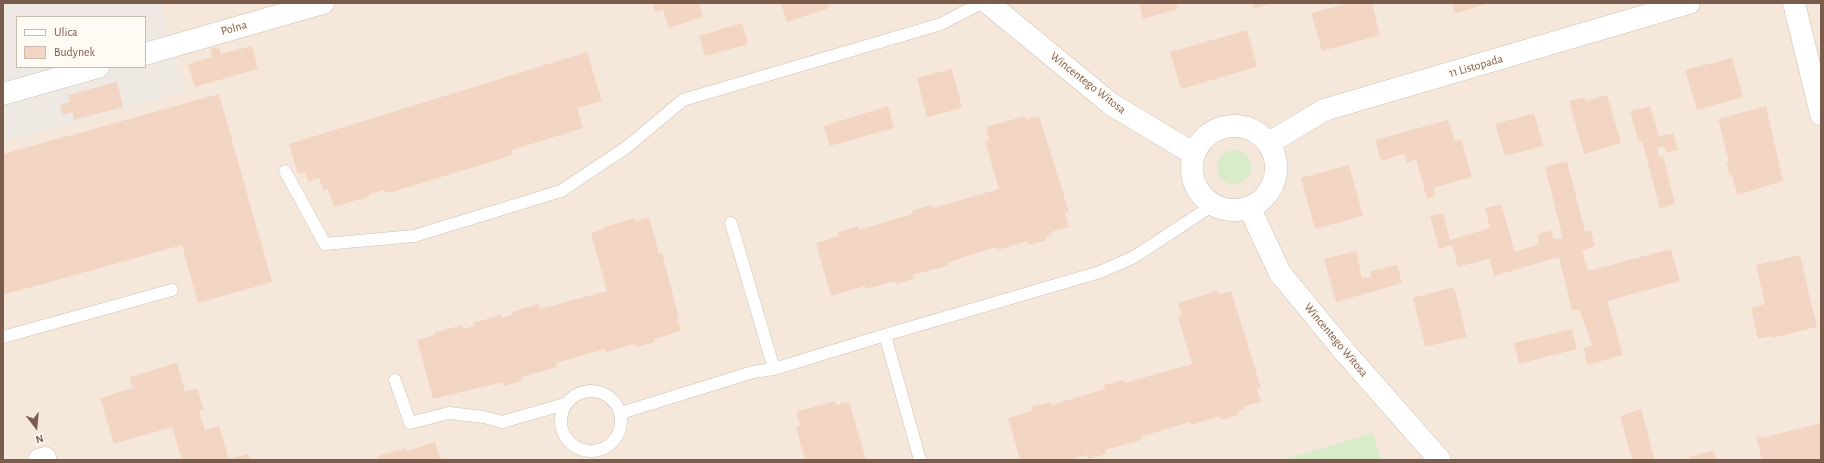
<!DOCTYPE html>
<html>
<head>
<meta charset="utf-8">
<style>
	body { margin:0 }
	#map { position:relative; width:1824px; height:463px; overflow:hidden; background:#fdf6ec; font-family:"Alegreya Sans",sans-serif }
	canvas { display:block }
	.frame { position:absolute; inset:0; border:4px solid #7a5c4d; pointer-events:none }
	.legend { position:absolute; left:16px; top:16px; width:130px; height:52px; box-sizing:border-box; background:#fffaf3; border:1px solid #cabbb1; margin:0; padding:5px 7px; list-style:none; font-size:12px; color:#7a5c4d }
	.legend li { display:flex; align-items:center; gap:8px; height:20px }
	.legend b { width:20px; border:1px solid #cabbb1 }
	.north { position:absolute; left:16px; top:407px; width:40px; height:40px; -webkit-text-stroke:3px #fffaf3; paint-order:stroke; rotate:164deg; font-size:11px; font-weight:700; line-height:16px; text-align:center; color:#7a5c4d }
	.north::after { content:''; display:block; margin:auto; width:14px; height:18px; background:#7a5c4d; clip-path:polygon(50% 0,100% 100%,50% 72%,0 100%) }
</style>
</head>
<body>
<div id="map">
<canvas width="1824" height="463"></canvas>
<div class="frame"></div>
<ul class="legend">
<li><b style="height:5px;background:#fff"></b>Ulica</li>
<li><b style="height:11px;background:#f3d5c3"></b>Budynek</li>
</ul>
<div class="north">N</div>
</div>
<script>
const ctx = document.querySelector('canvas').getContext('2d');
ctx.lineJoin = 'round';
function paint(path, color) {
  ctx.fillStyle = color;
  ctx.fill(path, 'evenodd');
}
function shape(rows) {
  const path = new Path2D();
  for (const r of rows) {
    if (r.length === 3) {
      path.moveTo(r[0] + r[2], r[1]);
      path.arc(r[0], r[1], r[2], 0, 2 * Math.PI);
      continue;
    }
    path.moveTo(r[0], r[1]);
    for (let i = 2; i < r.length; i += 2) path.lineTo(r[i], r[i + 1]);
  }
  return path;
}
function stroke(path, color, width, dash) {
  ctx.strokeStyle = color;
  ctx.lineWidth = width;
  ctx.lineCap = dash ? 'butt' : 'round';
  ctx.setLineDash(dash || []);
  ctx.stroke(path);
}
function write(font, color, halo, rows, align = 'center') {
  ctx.font = font + ' "Alegreya Sans",sans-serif';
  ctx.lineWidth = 3;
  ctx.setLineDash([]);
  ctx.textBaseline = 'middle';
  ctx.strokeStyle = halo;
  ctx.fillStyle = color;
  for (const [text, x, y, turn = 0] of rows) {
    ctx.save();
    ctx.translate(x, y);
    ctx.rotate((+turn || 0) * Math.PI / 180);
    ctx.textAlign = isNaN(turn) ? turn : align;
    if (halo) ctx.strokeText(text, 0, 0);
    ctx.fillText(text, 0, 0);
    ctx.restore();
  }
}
paint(shape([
	[3,3,1821,3,1821,460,3,460],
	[17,17,145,17,145,67,17,67]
]), '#f5e8da');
paint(shape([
	[12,3,160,3,185,91,3,142,3,5],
	[17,17,145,17,145,67,17,67]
]), '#efe9e4');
paint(shape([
	[1234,167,17],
	[1373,433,1381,460,1283,460]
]), '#d8ecc9');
paint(shape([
	[653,3,699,3,703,17,669,28,663,9,655,12],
	[781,3,828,3,829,8,787,22],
	[1139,3,1176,3,1178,9,1143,19],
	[1252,3,1271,3,1271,4,1254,8],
	[1350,3,1372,3,1380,35,1322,51,1311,13],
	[1452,3,1490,3,1455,13],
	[742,23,748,44,705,56,699,36],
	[1247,30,1257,67,1181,89,1170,52],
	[252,46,258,69,195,87,188,64,212,57,210,49,219,47,221,54],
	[587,52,602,101,577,108,583,128,512,150,513,155,389,193,389,191,384,193,384,190,369,194,370,196,334,207,328,189,323,190,319,178,308,182,305,172,298,174,289,144],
	[1732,58,1743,97,1697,110,1685,70],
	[952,69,962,108,927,117,917,78],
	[117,82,123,107,74,120,72,112,63,115,60,105,70,102,68,95],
	[219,94,272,282,198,303,182,245,3,295,3,154],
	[1607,95,1621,143,1584,154,1569,101,1585,97,1586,101],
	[888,106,894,128,830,146,824,126],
	[1650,106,1659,136,1673,133,1678,150,1666,153,1664,146,1657,148,1659,157,1663,156,1675,204,1660,208,1642,141,1639,142,1630,111],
	[1766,106,1783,181,1737,195,1732,175,1730,176,1726,163,1729,163,1718,119],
	[1534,113,1543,146,1505,156,1495,124],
	[1025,116,1026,120,1039,116,1069,212,1065,213,1069,227,1051,232,1052,235,1046,236,1047,240,1029,245,1028,241,998,250,997,247,948,262,949,265,913,275,914,279,896,284,895,281,866,289,865,286,831,296,816,243,839,236,838,232,858,226,859,230,913,214,912,211,931,205,932,208,999,189,985,141,989,140,986,127],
	[1448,120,1455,141,1461,139,1472,177,1434,188,1435,196,1427,199,1416,159,1407,163,1404,154,1381,161,1375,140],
	[1567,161,1585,232,1591,230,1595,246,1582,251,1588,271,1671,249,1680,281,1607,301,1623,355,1587,365,1584,348,1592,345,1579,309,1572,310,1559,257,1494,276,1490,259,1506,254,1458,267,1452,245,1439,249,1430,216,1443,213,1450,240,1490,228,1485,208,1501,204,1515,252,1539,244,1537,235,1551,230,1554,239,1563,239,1545,167],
	[1349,165,1363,216,1315,229,1301,178],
	[649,217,659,254,662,253,679,318,677,319,681,331,654,339,655,342,636,347,635,344,606,352,605,349,556,363,557,367,521,377,522,381,504,386,503,382,433,399,417,340,434,335,434,333,462,325,463,329,474,326,473,323,501,315,502,318,513,315,512,312,539,304,540,309,607,291,591,233,604,229,604,227,635,218,635,221],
	[1356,251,1362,278,1371,277,1370,271,1397,265,1402,283,1336,302,1324,259],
	[1800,255,1817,327,1772,338,1771,336,1758,339,1751,308,1765,304,1756,265],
	[1454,287,1467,337,1425,347,1413,298],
	[1217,291,1219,295,1231,291,1261,388,1257,389,1261,402,1243,407,1244,410,1238,411,1239,415,1221,420,1220,416,1191,425,1190,422,1140,437,1141,440,1105,450,1106,454,1088,459,1087,455,1071,460,1020,460,1008,418,1032,411,1031,407,1050,402,1051,405,1105,389,1104,385,1123,380,1124,383,1192,364,1178,317,1182,316,1178,303],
	[1572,329,1577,349,1519,364,1514,343],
	[177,363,185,392,197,388,204,410,199,411,205,430,219,426,229,459,248,454,250,460,182,460,172,427,114,444,100,398,133,388,129,377],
	[835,401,836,405,849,402,866,460,805,460,796,427,800,425,796,412],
	[1641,409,1655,460,1632,460,1620,416],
	[1821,423,1821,460,1762,460,1756,437,1760,436,1761,438],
	[435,442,440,459,444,458,445,460,380,460,378,456,406,448,407,451],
	[1714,450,1716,460,1689,460,1689,457]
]), '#f3d5c3');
const lane = shape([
	[285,171,325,244,414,236,561,191,627,147,683,100,941,24,981,3],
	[731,223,774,369],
	[3,337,172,290],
	[395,380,410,423,449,413,484,417,502,422,565,404],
	[591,421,30],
	[621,413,753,372,774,369,885,335],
	[920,460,885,335,1100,272,1134,257,1213,205]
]);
const street = shape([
	[988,3,1111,104,1194,154],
	[1794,3,1821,114],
	[145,54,323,3],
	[3,94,98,67],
	[1234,168,42],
	[1269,143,1324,110,1689,3],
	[1249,207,1280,273,1344,351,1440,460],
	[39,460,45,458,45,460]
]);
stroke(lane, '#d1beb0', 13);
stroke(street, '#d1beb0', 23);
stroke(lane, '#fff', 12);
stroke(street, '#fff', 22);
write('12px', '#7a5c4d', '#fffaf3', [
	["Polna",234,28,-16],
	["11 Listopada",1476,66,-16],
	["Wincentego Witosa",1088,83,38],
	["Wincentego Witosa",1336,340,50]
]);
</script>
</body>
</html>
